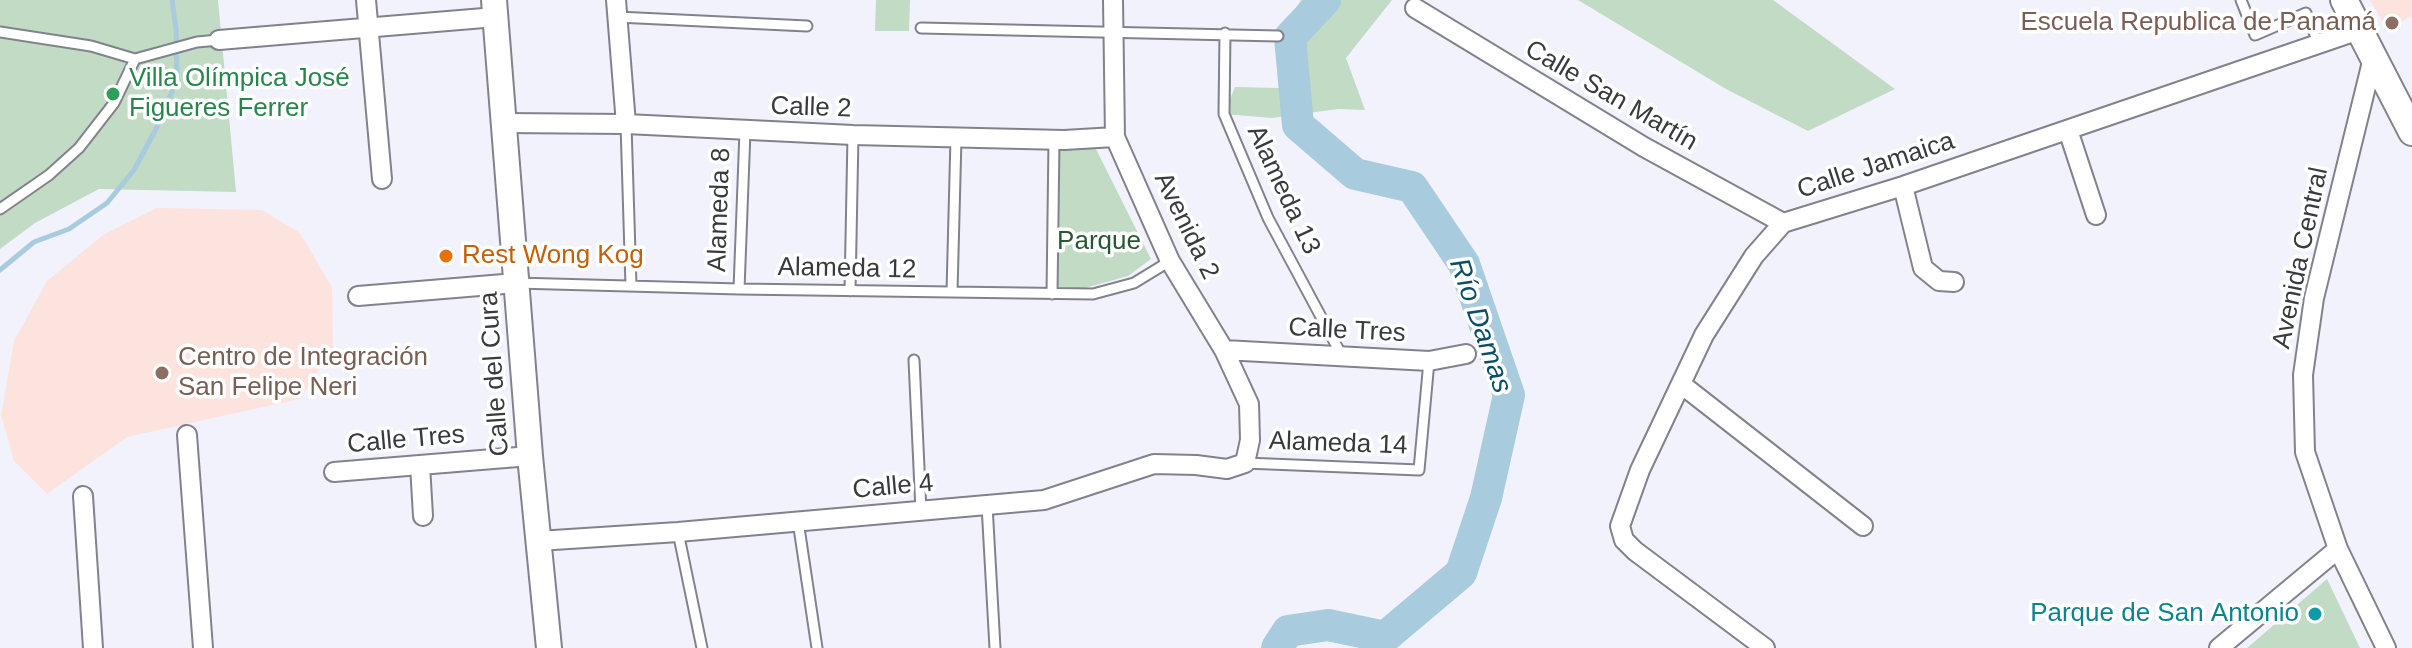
<!DOCTYPE html>
<html>
<head>
<meta charset="utf-8">
<style>
	body { margin:0 }
	canvas { display:block; background:#f2f2fd }
</style>
</head>
<body>
<canvas width="2412" height="648"></canvas>
<script>
const ctx = document.querySelector('canvas').getContext('2d');
ctx.lineJoin = 'round';
function paint(path, color) {
  ctx.fillStyle = color;
  ctx.fill(path, 'evenodd');
}
function shape(rows) {
  const path = new Path2D();
  for (const r of rows) {
    path.moveTo(r[0], r[1]);
    for (let i = 2; i < r.length; i += 2) path.lineTo(r[i], r[i + 1]);
  }
  return path;
}
function stroke(path, color, width, dash) {
  ctx.strokeStyle = color;
  ctx.lineWidth = width;
  ctx.lineCap = dash ? 'butt' : 'round';
  ctx.setLineDash(dash || []);
  ctx.stroke(path);
}
function write(font, color, halo, rows, align = 'center') {
  ctx.font = font + ' Arial,sans-serif';
  ctx.lineWidth = 7;
  ctx.setLineDash([]);
  ctx.textBaseline = 'middle';
  ctx.strokeStyle = halo;
  ctx.fillStyle = color;
  for (const [text, x, y, turn = 0] of rows) {
    ctx.save();
    ctx.translate(x, y);
    ctx.rotate((+turn || 0) * Math.PI / 180);
    ctx.textAlign = isNaN(turn) ? turn : align;
    if (halo) ctx.strokeText(text, 0, 0);
    ctx.fillText(text, 0, 0);
    ctx.restore();
  }
}
paint(shape([
	[2370,0,2412,0,2412,15,2388,31],
	[157,208,262,210,300,233,332,287,333,348,300,399,127,437,47,494,14,461,1,415,14,341,47,281,103,235]
]), '#fde3dd');
paint(shape([
	[0,0,218,0,236,192,99,189,35,223,0,249],
	[876,0,910,0,909,31,875,31],
	[1301,0,1392,0,1346,58,1365,110,1338,109,1272,118,1224,114,1235,87,1279,88,1278,36],
	[1578,0,1773,0,1895,89,1808,131,1726,89],
	[1060,145,1094,145,1151,259,1128,276,1085,288,1057,288],
	[2327,579,2360,648,2247,648]
]), '#c1dbc5');
stroke(shape([
	[0,270,34,242,69,229,107,203,134,170,156,129,177,80,176,29,172,0]
]), '#a8cbdd', 5);
stroke(shape([
	[1277,648,1288,631,1328,625,1385,637,1461,573,1486,498,1509,395,1464,264,1412,187,1355,174,1298,125,1290,37,1325,0]
]), '#a8cbdd', 32);
const service = shape([
	[2241,0,2255,35,2306,13,2319,44],
	[617,17,807,26],
	[921,28,1278,36],
	[0,32,91,46,135,59,197,42,219,40],
	[1225,33,1224,114,1268,218,1342,356],
	[626,124,631,286],
	[0,209,49,175,79,148,114,103,135,59],
	[516,283,739,289,1093,294,1134,283,1170,261],
	[739,289,745,131],
	[850,291,853,135],
	[952,292,956,138],
	[1052,294,1054,140],
	[914,360,921,511],
	[1245,463,1419,470,1429,361],
	[987,505,995,648],
	[798,521,817,648],
	[678,532,702,648]
]);
const minor = shape([
	[366,0,382,179],
	[616,0,626,124],
	[1415,8,1644,147,1783,223],
	[219,40,496,17],
	[2373,58,2314,298,2303,375,2305,452,2338,549,2386,648],
	[504,123,626,124,853,135,1064,140,1115,137],
	[2068,130,2096,215],
	[1903,186,1923,268,1939,281,1954,282],
	[358,296,516,283],
	[1224,350,1429,361,1466,354],
	[1681,384,1863,526],
	[187,435,203,648],
	[420,465,423,516],
	[334,472,530,456],
	[83,496,93,648],
	[538,541,678,532,1044,500,1154,464,1196,465,1227,469,1245,463,1250,440,1249,404,1224,350,1170,261,1115,137,1113,0],
	[1765,648,1635,551,1624,540,1620,526,1640,470,1704,335,1754,256,1783,223,1903,186,2359,30],
	[2219,648,2338,549]
]);
const tertiary = shape([
	[494,0,530,456,549,648]
]);
const secondary = shape([
	[2344,0,2412,132]
]);
stroke(service, '#81828c', 13);
stroke(minor, '#81828c', 22);
stroke(tertiary, '#81828c', 28);
stroke(secondary, '#81828c', 30);
stroke(service, '#fff', 9);
stroke(minor, '#fff', 18);
stroke(tertiary, '#fff', 24);
stroke(secondary, '#fff', 26);
for (const [x, y, r, color] of [
	[2392,23,8,"#8d6e63"],
	[113,94,8,"#2e9e5b"],
	[446,256,8,"#e8710a"],
	[162,373,8,"#8d6e63"],
	[2315,614,8,"#0f9aa8"]
]) {
  const dot = new Path2D();
  dot.arc(x, y, r, 0, 2 * Math.PI);
  ctx.fillStyle = color;
  ctx.fill(dot);
  stroke(dot, '#fff', 3);
}
write('26px', '#785e54', '#fff', [
	["Escuela Republica de Panamá",2376,23],
	["Centro de Integración",178,358,"left"],
	["San Felipe Neri",178,388,"left"]
], 'right');
write('26px', '#27864d', '#fff', [
	["Villa Olímpica José",129,79],
	["Figueres Ferrer",129,109]
], 'left');
write('26px', '#393a3e', '#fff', [
	["Calle San Martín",1611,96,30],
	["Calle 2",811,108,2],
	["Calle Jamaica",1876,166,-18],
	["Alameda 13",1283,190,65],
	["Alameda 8",720,210,-88],
	["Avenida 2",1186,226,64],
	["Avenida Central",2301,258,-78],
	["Alameda 12",847,269,1],
	["Calle Tres",1347,331,3],
	["Calle del Cura",495,374,-94],
	["Calle Tres",406,440,-5],
	["Alameda 14",1338,444,2],
	["Calle 4",893,487,-5]
]);
write('26px', '#295633', '#fff', [
	["Parque",1099,242]
]);
write('26px', '#c56008', '#fff', [
	["Rest Wong Kog",462,256]
], 'left');
write('26px', '#0d838f', '#fff', [
	["Parque de San Antonio",2299,614]
], 'right');
write('italic 28px', '#0b4e68', '#fff', [
	["Río Damas",1480,326,71]
]);
</script>
</body>
</html>
